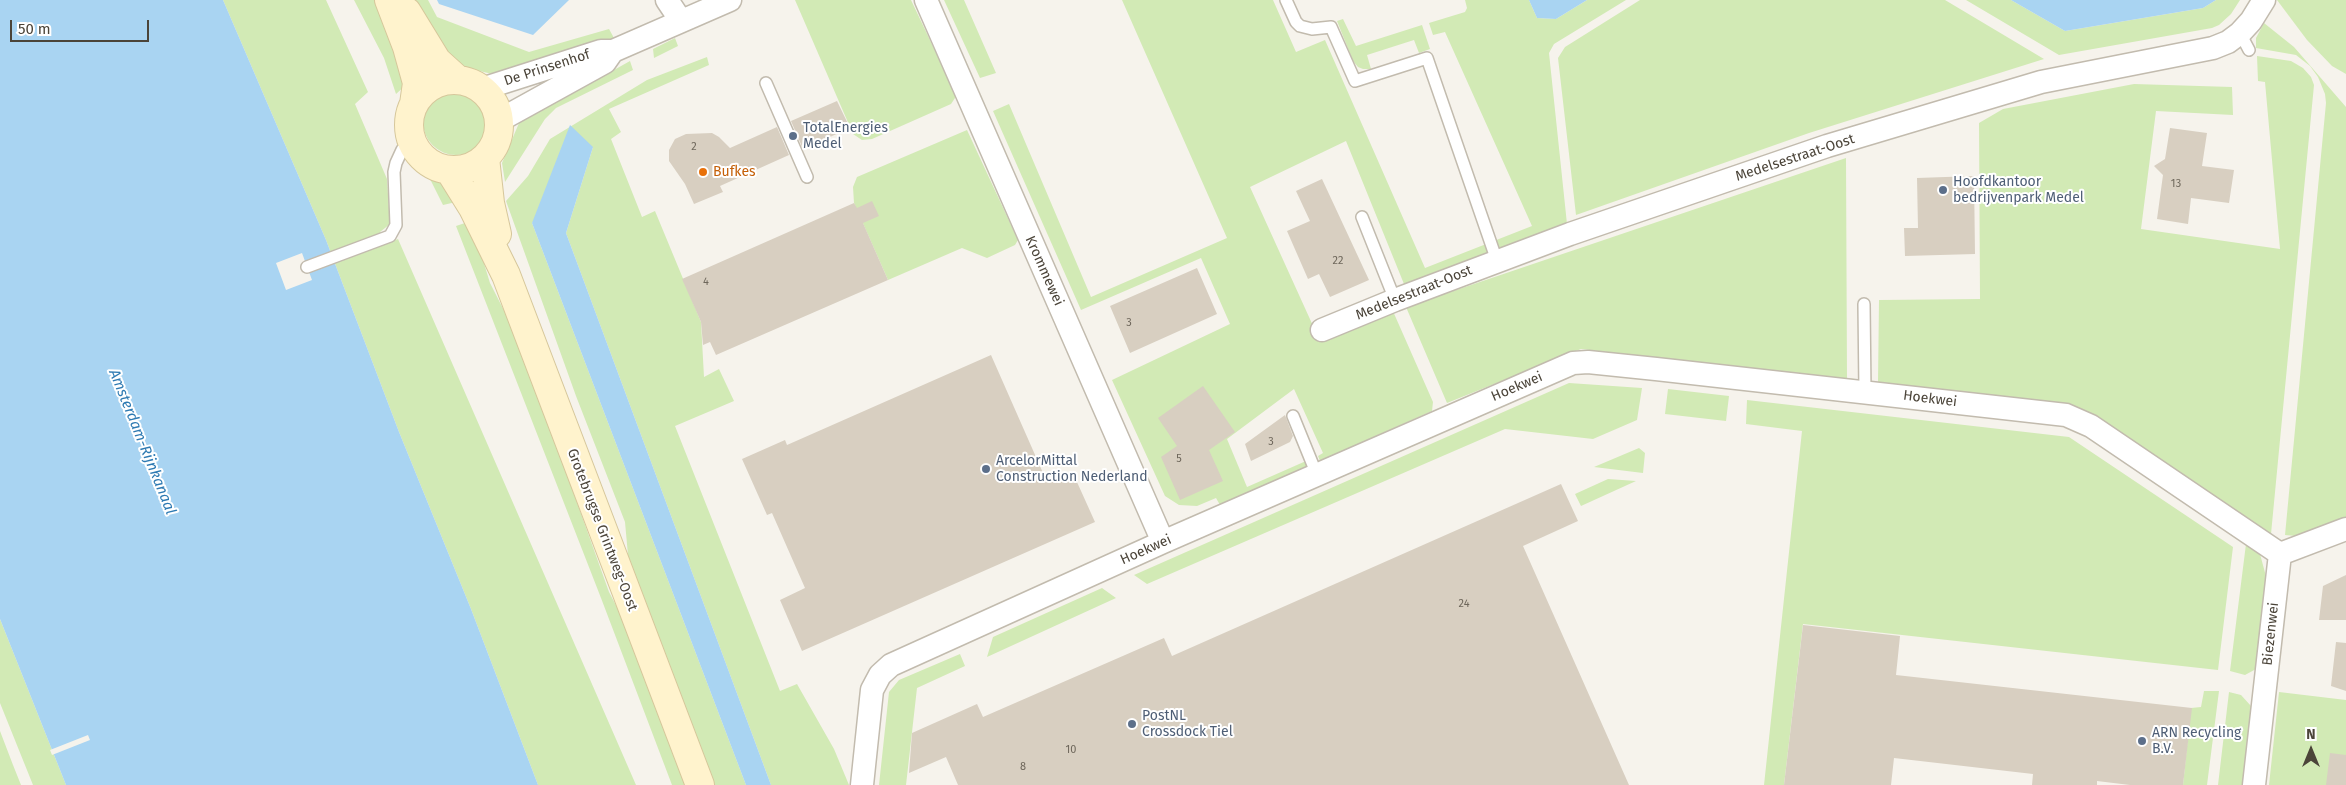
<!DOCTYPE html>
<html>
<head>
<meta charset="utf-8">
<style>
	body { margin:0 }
	#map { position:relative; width:2346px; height:785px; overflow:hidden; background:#f6f3ec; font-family:"Fira Sans",sans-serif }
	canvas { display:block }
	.north { position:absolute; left:2286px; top:725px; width:50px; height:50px; -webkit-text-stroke:4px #fff; paint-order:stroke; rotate:0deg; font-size:14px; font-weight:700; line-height:20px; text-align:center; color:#4b4439 }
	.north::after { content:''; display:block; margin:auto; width:18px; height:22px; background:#4b4439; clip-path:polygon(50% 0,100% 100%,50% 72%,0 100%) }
	.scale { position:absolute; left:10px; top:20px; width:139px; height:22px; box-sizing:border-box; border:2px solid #4b4439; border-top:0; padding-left:6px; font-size:15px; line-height:18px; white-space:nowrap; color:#4b4439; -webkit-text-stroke:4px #fff; paint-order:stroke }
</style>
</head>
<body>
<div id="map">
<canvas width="2346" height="785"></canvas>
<div class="north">N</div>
<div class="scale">50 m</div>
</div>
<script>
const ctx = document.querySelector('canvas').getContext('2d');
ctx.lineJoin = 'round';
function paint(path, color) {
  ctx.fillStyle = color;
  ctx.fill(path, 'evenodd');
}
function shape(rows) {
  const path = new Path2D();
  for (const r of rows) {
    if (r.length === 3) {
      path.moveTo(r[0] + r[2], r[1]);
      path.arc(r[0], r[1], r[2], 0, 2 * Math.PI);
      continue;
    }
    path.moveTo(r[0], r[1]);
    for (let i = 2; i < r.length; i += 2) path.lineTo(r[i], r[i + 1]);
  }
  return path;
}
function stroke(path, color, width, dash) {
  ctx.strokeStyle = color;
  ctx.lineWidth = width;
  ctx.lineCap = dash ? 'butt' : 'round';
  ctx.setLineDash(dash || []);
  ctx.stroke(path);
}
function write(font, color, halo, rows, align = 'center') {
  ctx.font = font + ' "Fira Sans",sans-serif';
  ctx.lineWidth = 4;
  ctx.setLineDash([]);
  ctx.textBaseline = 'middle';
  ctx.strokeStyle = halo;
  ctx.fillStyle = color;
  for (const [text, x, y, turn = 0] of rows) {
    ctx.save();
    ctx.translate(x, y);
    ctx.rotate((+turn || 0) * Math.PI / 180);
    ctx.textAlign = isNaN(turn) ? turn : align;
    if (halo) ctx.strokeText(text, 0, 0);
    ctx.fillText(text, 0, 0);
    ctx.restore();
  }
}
paint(shape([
	[223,0,326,0,368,92,355,104,387,179,390,224,380,232,385,244,398,239,636,785,538,785,471,609,399,432,326,240],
	[354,0,377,0,407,84,396,94,384,58],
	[409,0,428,0,437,17,529,52,609,29,614,38,532,66,492,74,455,65],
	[795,0,911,0,955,93,955,98,951,104,872,139,862,140,853,134],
	[944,0,964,0,996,73,980,78],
	[1122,0,1273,0,1296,52,1325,40,1425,268,1532,226,1445,32,1433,35,1429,23,1465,12,1467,8,1465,0,1529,0,1537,18,1556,19,1587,0,1626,0,1554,44,1549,53,1567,224,1404,284,1346,141,1250,187,1319,339,1392,309,1433,402,1432,411,1320,461,1318,456,1323,453,1294,389,1227,439,1247,487,1306,461,1308,466,1220,505,1216,498,1197,506,1179,505,1165,496,1112,380,1230,324,1201,258,1081,310,993,111,1009,104,1091,297,1227,238],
	[1640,0,1945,0,2044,59,1809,133,1576,215,1558,58,1565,47],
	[1966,0,2011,0,2065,31,2203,8,2216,0,2240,0,2231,14,2219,25,2212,28,2059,55],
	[2277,0,2346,0,2346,74,2332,66,2307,40],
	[1343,19,1356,46,1422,25,1430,49,1419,53,1414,40,1367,55,1371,69,1363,69,1358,67,1353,61,1337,21],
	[2264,23,2294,47,2346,107,2346,518,2296,536,2285,535,2326,103,2325,94,2318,77,2310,66,2296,55,2256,48,2256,38],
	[675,38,678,46,654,58,653,49],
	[2257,56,2291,61,2303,68,2311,77,2314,85,2271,534,2078,408,1581,349,1447,403,1406,307,1846,158,1847,378,1878,382,1879,300,1980,299,1979,123,2003,109,2134,84,2232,87,2233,115,2156,111,2141,229,2280,249,2265,82,2258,81],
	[707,57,709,65,609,109,621,132,611,139,642,217,655,211,701,322,704,377,719,369,734,401,675,426,780,691,797,684,834,749,849,785,771,785,566,233,593,147,532,223,746,785,711,785,630,577,625,522,576,396,506,201,528,176,550,139,647,80],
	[630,61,633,70,556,108,545,119,505,182,502,163,522,116,573,93],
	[456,122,33],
	[967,130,1018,240,1015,245,987,258,962,248,888,280,854,203,853,187,857,177],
	[430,179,442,183,456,202,443,205],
	[471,221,490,283,519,340,609,592,643,657,687,785,672,785,601,598,456,226],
	[1569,383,1642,388,1637,420,1593,439,1505,429,1147,584,1134,575],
	[1668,389,1729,396,1726,421,1665,414],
	[1747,400,2069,437,2233,547,2218,670,1803,624,1784,785,1764,785,1802,431,1746,424],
	[1639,448,1645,453,1643,473,1594,467],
	[1608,479,1636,481,1581,506,1575,494],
	[2246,544,2260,554,2267,580,2256,669,2245,675,2230,671],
	[1102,588,1116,598,987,657,993,637],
	[0,619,66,785,33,785,0,703],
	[960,654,965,666,917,688,906,785,879,785,889,692,899,680],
	[2204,691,2219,691,2207,785,2183,785,2191,708,2201,707],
	[2229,692,2241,695,2251,706,2243,785,2218,785],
	[2279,692,2346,700,2346,785,2269,785],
	[0,731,13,765,21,785,0,785]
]), '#d2eab5');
paint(shape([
	[0,0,223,0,326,240,399,432,471,609,538,785,66,785,0,619],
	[437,0,569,0,533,35,439,4],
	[1529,0,1587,0,1556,19,1537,18],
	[2011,0,2216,0,2203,8,2065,31],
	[570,125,593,147,566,233,771,785,746,785,532,223]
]), '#a9d4f2');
paint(shape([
	[302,253,312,280,286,290,276,263],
	[88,735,90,740,52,755,50,750]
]), '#f6f3ec');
paint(shape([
	[837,101,850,128,803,149,791,121],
	[777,127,789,155,720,186,723,192,694,204,685,184,669,161,669,150,675,139,686,134,712,133,719,137,730,148],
	[2170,128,2207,133,2202,166,2234,170,2229,203,2191,198,2188,224,2157,219,2163,175,2154,166,2165,159],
	[1974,176,1975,254,1905,256,1904,228,1918,228,1917,178],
	[1322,179,1369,280,1330,297,1319,274,1308,279,1287,231,1310,221,1296,191],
	[872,201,879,216,863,223,888,280,716,355,710,342,703,345,701,322,682,279,854,203,857,208],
	[1197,268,1217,314,1130,353,1110,306],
	[991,355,1047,482,1072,471,1095,522,802,651,780,600,805,588,772,513,767,515,742,459,785,440,787,445],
	[1203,386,1235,432,1209,450,1223,481,1180,500,1161,457,1177,446,1158,418],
	[1285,415,1293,436,1290,442,1251,461,1245,444],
	[1561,484,1578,521,1523,546,1629,785,958,785,946,757,909,773,912,733,977,704,983,717,1164,638,1172,656],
	[2346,575,2346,620,2319,620,2323,586],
	[1803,625,1900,636,1896,675,2192,708,2183,785,2130,785,2097,781,2097,785,2032,785,2033,774,1894,758,1891,785,1784,785],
	[2336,642,2346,643,2346,691,2331,686],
	[2330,753,2346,755,2346,785,2326,785]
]), '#d8cfc1');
const lane = shape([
	[1286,0,1296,22,1300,26,1312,29,1331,27,1355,81,1427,58,1497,261],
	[2240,33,2249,50],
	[766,83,807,177],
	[1362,217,1395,300],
	[307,267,390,236,396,225,394,172,396,163,402,150,413,143],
	[1864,304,1865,392],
	[1293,416,1317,475]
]);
const street = shape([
	[667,0,681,21],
	[926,0,1163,542],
	[482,89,601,51,613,51,730,0],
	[500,120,605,62,612,52],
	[1322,330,1395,300,1570,234,1827,146,2041,82,2213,48,2228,42,2240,33,2251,21,2264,0],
	[2280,554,2346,529],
	[862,785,872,690,880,675,891,665,1163,542,1573,363,1588,362,1656,369,2066,415,2091,426,2280,554],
	[2254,785,2280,554]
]);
const secondary = shape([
	[389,0,407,47,417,83,414,104],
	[407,12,437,61,458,80],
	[454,125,45],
	[485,158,490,203,497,234],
	[450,171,473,208,506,275,700,785]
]);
stroke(lane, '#c2bbae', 14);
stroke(street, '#c2bbae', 25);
stroke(secondary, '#d6c79b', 30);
stroke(lane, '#fff', 11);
stroke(street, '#fff', 22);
stroke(secondary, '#fff3cd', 28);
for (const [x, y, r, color] of [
	[793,136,5,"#5c6f8a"],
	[703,172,5,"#e8710a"],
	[1943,190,5,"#5c6f8a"],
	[986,469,5,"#5c6f8a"],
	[1132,724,5,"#5c6f8a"],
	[2142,741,5,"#5c6f8a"]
]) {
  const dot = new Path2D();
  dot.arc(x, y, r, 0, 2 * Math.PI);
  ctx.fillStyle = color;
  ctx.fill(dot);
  stroke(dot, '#fff', 2);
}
write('11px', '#6e675b', null, [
	["2",694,147],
	["13",2176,184],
	["22",1338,261],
	["4",706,282],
	["3",1129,323],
	["3",1271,442],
	["5",1179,459],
	["24",1464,604],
	["10",1071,750],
	["8",1023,767]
]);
write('14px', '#4b4439', '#fff', [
	["De Prinsenhof",547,68,-18],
	["Medelsestraat-Oost",1795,158,-18],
	["Krommewei",1044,271,66],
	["Medelsestraat-Oost",1414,293,-22],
	["Hoekwei",1517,387,-23],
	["Hoekwei",1930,399,7],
	["Grotebrugse Grintweg-Oost",602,530,69],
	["Hoekwei",1146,550,-24],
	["Biezenwei",2271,634,-84]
]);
write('14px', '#4e5e75', '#fff', [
	["TotalEnergies",803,128],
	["Medel",803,144],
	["Hoofdkantoor",1953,182],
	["bedrijvenpark Medel",1953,198],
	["ArcelorMittal",996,461],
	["Construction Nederland",996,477],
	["PostNL",1142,716],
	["Crossdock Tiel",1142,732],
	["ARN Recycling",2152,733],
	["B.V.",2152,749]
], 'left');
write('14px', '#c56008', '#fff', [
	["Bufkes",713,172]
], 'left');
write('italic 15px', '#2e7ab2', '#fff', [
	["Amsterdam-Rijnkanaal",142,442,68]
]);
</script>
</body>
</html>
